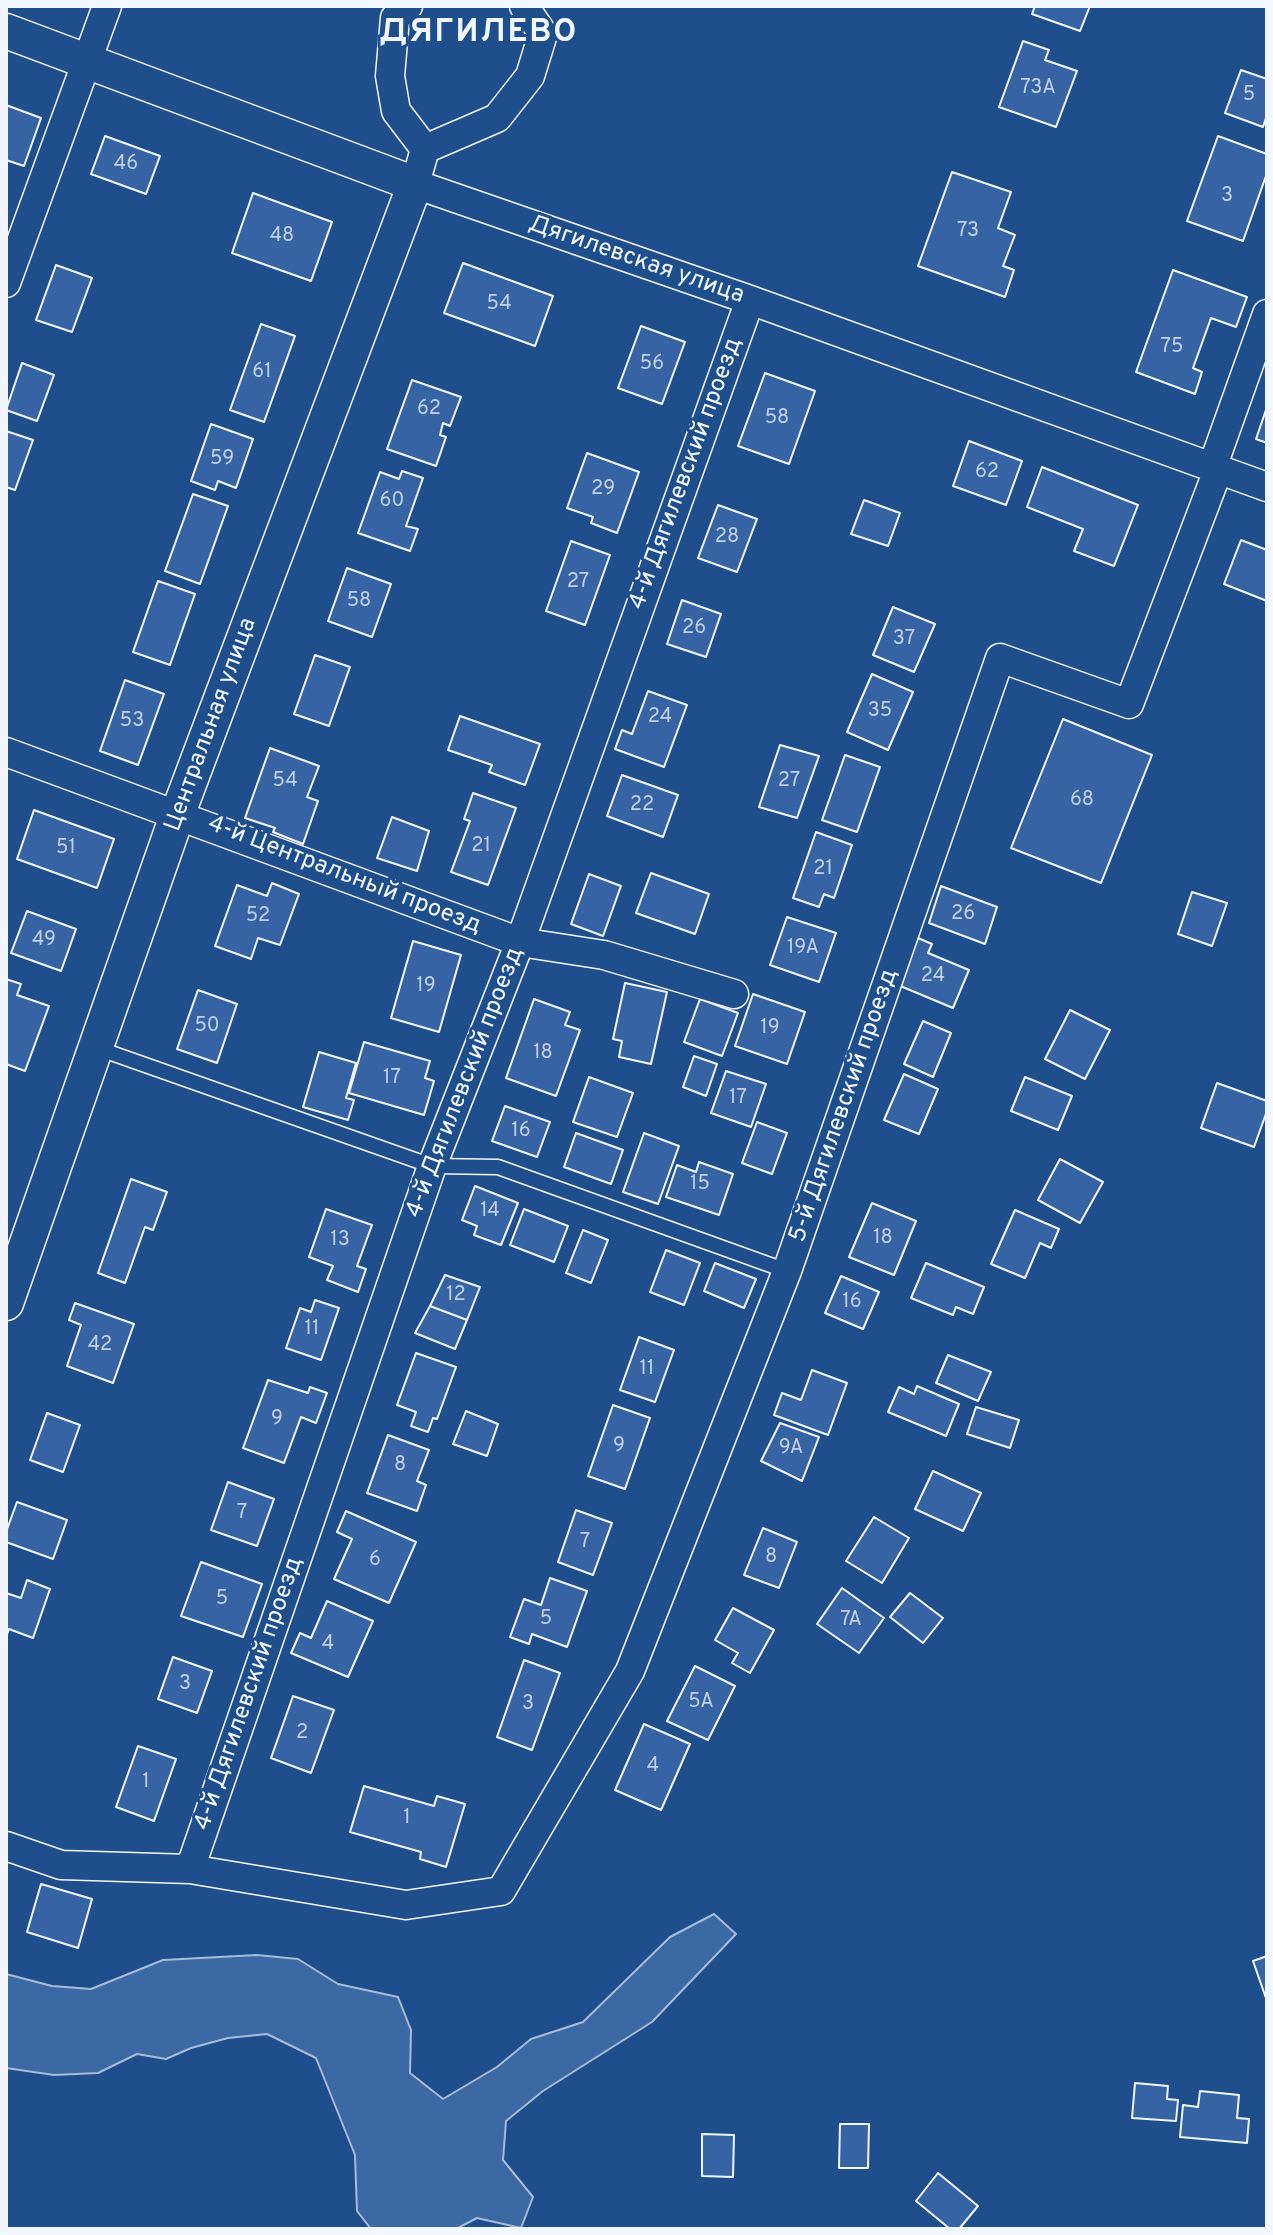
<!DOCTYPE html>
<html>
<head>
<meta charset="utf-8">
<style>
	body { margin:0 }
	#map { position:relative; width:1273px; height:2235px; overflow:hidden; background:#1f4e8c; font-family:Overpass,sans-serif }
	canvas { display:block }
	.frame { position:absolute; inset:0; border:8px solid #f2f6ff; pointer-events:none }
</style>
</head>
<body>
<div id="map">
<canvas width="1273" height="2235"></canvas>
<div class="frame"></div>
</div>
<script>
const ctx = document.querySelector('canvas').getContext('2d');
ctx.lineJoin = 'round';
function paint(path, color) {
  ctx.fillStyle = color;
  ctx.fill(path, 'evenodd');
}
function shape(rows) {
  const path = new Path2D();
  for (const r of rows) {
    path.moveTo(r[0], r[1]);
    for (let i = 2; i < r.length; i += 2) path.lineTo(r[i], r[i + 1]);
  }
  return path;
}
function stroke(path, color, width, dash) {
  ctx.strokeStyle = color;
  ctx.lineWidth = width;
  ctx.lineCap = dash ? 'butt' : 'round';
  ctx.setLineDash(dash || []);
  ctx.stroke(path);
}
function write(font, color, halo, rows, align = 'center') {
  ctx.font = font + ' Overpass,sans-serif';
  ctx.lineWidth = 6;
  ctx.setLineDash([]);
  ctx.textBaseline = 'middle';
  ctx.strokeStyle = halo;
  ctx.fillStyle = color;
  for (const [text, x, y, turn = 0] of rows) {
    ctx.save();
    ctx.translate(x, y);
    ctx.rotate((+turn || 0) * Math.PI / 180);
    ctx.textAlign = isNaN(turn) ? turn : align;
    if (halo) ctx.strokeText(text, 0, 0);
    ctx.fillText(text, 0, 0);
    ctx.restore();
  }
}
const water = shape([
	[714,1914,736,1934,652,2022,543,2091,506,2121,503,2160,533,2197,521,2228,477,2218,456,2229,371,2229,357,2211,355,2155,316,2058,267,2034,228,2038,191,2048,166,2059,137,2054,98,2073,54,2075,6,2068,6,1974,52,1986,91,1989,163,1960,257,1955,298,1959,338,1984,398,1997,411,2030,410,2073,443,2099,497,2067,531,2039,583,2022,670,1937,714,1914]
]);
paint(water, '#3b69a3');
stroke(water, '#a8bbd7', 2);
const building = shape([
	[1035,6,1090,6,1080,31,1032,14,1035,6],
	[1023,41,1049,50,1045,60,1077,71,1056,127,999,107,1023,41],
	[1241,70,1267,79,1267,115,1263,127,1225,113,1241,70],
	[6,105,41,118,24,166,6,160,6,105],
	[105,136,160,156,146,194,91,174,105,136],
	[1218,136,1267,154,1267,173,1243,241,1187,221,1218,136],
	[952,172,1011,192,998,228,1015,235,1003,266,1014,270,1005,297,918,266,952,172],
	[253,193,332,222,311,281,232,253,253,193],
	[463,263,553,296,535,346,444,313,463,263],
	[56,265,92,278,72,332,36,320,56,265],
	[1173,270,1247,297,1236,327,1211,318,1193,368,1202,372,1195,394,1136,372,1173,270],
	[261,324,295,336,264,422,230,410,261,324],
	[641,326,685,342,662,404,618,388,641,326],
	[22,363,54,375,37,421,6,410,22,363],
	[765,373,815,391,789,464,738,446,765,373],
	[412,380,461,397,450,426,443,423,440,435,446,437,436,466,387,449,412,380],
	[1267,407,1267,443,1256,439,1267,407],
	[211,424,253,439,236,488,218,481,215,490,191,481,211,424],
	[6,431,33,440,15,490,6,487,6,431],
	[969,441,1022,461,1006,505,953,486,969,441],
	[587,453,639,472,617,533,591,523,593,517,567,508,587,453],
	[1042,467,1138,505,1114,566,1074,551,1083,529,1027,507,1042,467],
	[402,471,423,478,406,526,418,529,410,551,358,533,380,472,399,479,402,471],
	[193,494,228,506,200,584,165,571,193,494],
	[864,500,900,513,888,546,851,534,864,500],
	[718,505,757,519,737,572,698,558,718,505],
	[1241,540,1267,550,1267,601,1224,584,1241,540],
	[571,541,610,555,585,625,546,611,571,541],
	[347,568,391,584,372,637,328,621,347,568],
	[158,581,195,594,170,665,133,652,158,581],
	[682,600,721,614,706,657,667,644,682,600],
	[893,607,935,624,914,672,873,655,893,607],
	[315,655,350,667,329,726,294,714,315,655],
	[872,674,913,692,888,750,847,732,872,674],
	[125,680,164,694,138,765,100,751,125,680],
	[648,691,687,705,664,767,615,749,622,730,632,734,648,691],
	[460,716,540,744,525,785,489,772,492,765,448,750,460,716],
	[1063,719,1152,755,1101,883,1011,848,1063,719],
	[780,745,819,756,797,818,759,807,780,745],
	[270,748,319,766,307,797,318,801,303,844,273,832,275,828,245,818,270,748],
	[845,755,880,767,857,832,822,820,845,755],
	[622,775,678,795,663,837,607,816,622,775],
	[473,793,516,808,488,885,451,872,470,821,464,819,473,793],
	[34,810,114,839,97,888,17,859,34,810],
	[392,817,429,831,417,871,377,858,392,817],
	[816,832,852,845,834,898,824,894,819,907,793,898,816,832],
	[651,873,709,894,695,934,636,913,651,873],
	[589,874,621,886,603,936,571,924,589,874],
	[272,883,299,894,280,945,258,938,251,959,215,946,237,885,267,896,272,883],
	[941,886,997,907,985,944,929,923,941,886],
	[1192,892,1227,903,1212,946,1178,934,1192,892],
	[27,911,76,929,61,971,11,953,27,911],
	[787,917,836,933,819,982,770,965,787,917],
	[918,938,932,944,928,953,969,970,953,1008,898,985,918,938],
	[413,941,461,955,439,1032,391,1018,413,941],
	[6,979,21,984,17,995,49,1006,25,1071,6,1064,6,979],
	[625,983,667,992,651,1064,619,1057,622,1041,613,1039,625,983],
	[198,990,237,1004,217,1063,177,1049,198,990],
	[753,994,805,1012,787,1064,735,1046,753,994],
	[534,999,570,1012,565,1025,580,1030,556,1096,506,1078,534,999],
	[700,999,738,1013,722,1056,684,1042,700,999],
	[1070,1010,1110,1030,1085,1079,1045,1059,1070,1010],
	[923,1021,951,1033,933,1077,904,1064,923,1021],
	[364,1042,430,1061,425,1078,434,1081,424,1115,349,1093,364,1042],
	[319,1052,356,1063,346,1098,354,1100,348,1120,303,1107,319,1052],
	[694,1056,717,1064,706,1096,683,1087,694,1056],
	[726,1071,766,1084,751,1127,711,1113,726,1071],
	[904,1074,938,1089,919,1134,884,1120,904,1074],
	[589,1077,633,1093,617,1137,573,1122,589,1077],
	[1025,1077,1072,1096,1058,1130,1011,1111,1025,1077],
	[1217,1083,1267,1101,1267,1111,1254,1147,1201,1128,1217,1083],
	[505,1106,550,1122,537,1157,492,1141,505,1106],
	[757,1122,787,1133,772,1174,742,1163,757,1122],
	[576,1133,623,1150,611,1184,564,1167,576,1133],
	[644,1133,679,1146,658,1204,623,1192,644,1133],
	[1060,1159,1103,1182,1080,1223,1038,1200,1060,1159],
	[699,1162,733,1174,719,1215,666,1197,677,1165,696,1172,699,1162],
	[131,1179,167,1192,153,1230,145,1227,125,1283,98,1273,131,1179],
	[475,1186,518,1203,501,1245,474,1235,477,1226,462,1220,475,1186],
	[872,1203,916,1221,894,1275,849,1257,872,1203],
	[326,1209,372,1225,357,1266,366,1269,358,1292,327,1280,333,1266,309,1257,326,1209],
	[524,1209,568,1226,554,1262,510,1245,524,1209],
	[1015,1210,1059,1229,1051,1248,1040,1243,1025,1278,991,1264,1015,1210],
	[583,1230,608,1240,591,1283,566,1273,583,1230],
	[666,1250,700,1263,684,1305,650,1292,666,1250],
	[715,1263,756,1279,744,1308,704,1291,715,1263],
	[926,1263,984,1287,973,1314,956,1307,953,1315,911,1298,926,1263],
	[445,1275,480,1287,467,1320,430,1306,445,1275],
	[841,1276,879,1292,863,1329,825,1313,841,1276],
	[315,1300,339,1308,321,1360,286,1348,300,1308,311,1312,315,1300],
	[75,1303,134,1324,113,1383,67,1366,81,1325,69,1320,75,1303],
	[430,1306,467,1320,455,1349,415,1333,430,1306],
	[639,1337,674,1350,655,1402,620,1390,639,1337],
	[416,1353,456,1367,437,1419,433,1418,428,1432,411,1426,416,1412,397,1405,416,1353],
	[948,1355,991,1372,978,1401,936,1383,948,1355],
	[812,1370,847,1383,828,1435,774,1415,782,1393,801,1400,812,1370],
	[268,1380,308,1393,310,1387,327,1393,316,1423,301,1417,284,1463,243,1448,268,1380],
	[917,1386,959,1404,946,1436,888,1412,899,1387,914,1394,917,1386],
	[613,1405,650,1418,625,1489,588,1476,613,1405],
	[976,1407,1019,1420,1010,1448,967,1434,976,1407],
	[466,1411,498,1424,487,1456,453,1444,466,1411],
	[47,1413,80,1425,63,1472,30,1460,47,1413],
	[780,1423,819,1437,802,1481,761,1461,780,1423],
	[388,1435,429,1450,417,1481,426,1485,417,1511,367,1493,388,1435],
	[933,1471,981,1493,963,1531,915,1509,933,1471],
	[228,1482,274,1499,257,1546,211,1530,228,1482],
	[17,1502,67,1520,53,1559,6,1542,6,1532,17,1502],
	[576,1510,612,1523,593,1575,558,1562,576,1510],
	[346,1511,416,1542,389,1603,334,1579,352,1539,337,1532,346,1511],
	[874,1517,909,1538,882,1583,846,1561,874,1517],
	[763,1528,797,1542,779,1588,744,1575,763,1528],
	[201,1562,262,1584,243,1637,181,1616,201,1562],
	[550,1578,587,1591,567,1647,532,1634,529,1644,510,1637,524,1599,541,1605,550,1578],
	[27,1580,50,1589,33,1638,9,1629,6,1637,6,1593,21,1598,27,1580],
	[842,1588,884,1618,859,1653,817,1624,842,1588],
	[910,1593,943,1618,923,1643,890,1617,910,1593],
	[327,1601,373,1621,348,1677,291,1653,300,1633,311,1638,327,1601],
	[733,1608,774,1630,750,1673,732,1663,738,1653,715,1640,733,1608],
	[173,1657,212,1671,197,1713,158,1699,173,1657],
	[524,1660,560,1673,532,1750,497,1737,524,1660],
	[695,1666,735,1686,708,1740,667,1721,695,1666],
	[293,1696,334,1710,311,1773,271,1758,293,1696],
	[644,1724,690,1744,661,1810,615,1790,644,1724],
	[138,1746,176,1759,154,1821,116,1807,138,1746],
	[364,1786,434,1806,437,1796,465,1804,446,1867,420,1859,421,1852,350,1832,364,1786],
	[41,1884,92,1899,78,1948,27,1932,41,1884],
	[1267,1956,1267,2001,1253,1961,1267,1956],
	[1135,2083,1168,2086,1167,2099,1178,2100,1176,2121,1132,2118,1135,2083],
	[1200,2091,1239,2095,1237,2118,1249,2119,1247,2143,1180,2137,1183,2105,1198,2107,1200,2091],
	[840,2124,869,2124,868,2168,839,2168,840,2124],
	[702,2134,734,2135,733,2177,702,2176,702,2134],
	[938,2173,978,2206,959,2229,950,2229,916,2201,938,2173]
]);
paint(building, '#3563a3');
stroke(building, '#f2f6ff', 2);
const service = shape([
	[97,1048,432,1166,498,1167,787,1271]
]);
const minor = shape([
	[408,6,395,18,390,76,396,111,425,149],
	[524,6,543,34,530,76,497,118,425,149,415,184,750,300,1267,487],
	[6,283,107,6],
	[1212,468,1267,314],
	[6,752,520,942,604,955,734,994],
	[6,1846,61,1865,190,1869,406,1905,501,1891,630,1671,787,1271,1000,658,1129,704,1218,470],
	[190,1869,432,1166,520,942,750,300]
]);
const tertiary = shape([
	[6,31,415,184,178,813,6,1303]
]);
stroke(service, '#f2f6ff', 17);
stroke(minor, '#f2f6ff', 31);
stroke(tertiary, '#f2f6ff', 37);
stroke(service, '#1f4e8c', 14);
stroke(minor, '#1f4e8c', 28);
stroke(tertiary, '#1f4e8c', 34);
write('20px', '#c3d1e8', null, [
	["73А",1038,89],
	["5",1249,96],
	["46",126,165],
	["3",1227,197],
	["73",968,232],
	["48",282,237],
	["54",499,305],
	["75",1172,348],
	["56",652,365],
	["61",262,373],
	["62",429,410],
	["58",777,419],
	["59",222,460],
	["62",987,473],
	["29",603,490],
	["60",392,502],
	["28",727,538],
	["27",578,583],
	["58",359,602],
	["26",694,629],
	["37",904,640],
	["35",880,712],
	["24",660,718],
	["53",132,722],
	["54",285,782],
	["27",789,782],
	["68",1082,801],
	["22",642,806],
	["21",481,847],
	["51",66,849],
	["21",823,870],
	["26",963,915],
	["52",258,917],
	["49",44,941],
	["19А",803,949],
	["24",933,977],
	["19",426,987],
	["50",207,1027],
	["19",770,1029],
	["18",543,1054],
	["17",392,1079],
	["17",738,1099],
	["16",521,1132],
	["15",700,1185],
	["14",490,1212],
	["18",883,1239],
	["13",340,1241],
	["12",456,1296],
	["16",852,1303],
	["11",312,1330],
	["42",100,1346],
	["11",647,1370],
	["9",277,1420],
	["9",619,1447],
	["9А",791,1449],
	["8",400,1466],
	["7",242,1514],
	["7",585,1543],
	["8",771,1558],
	["6",375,1561],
	["5",222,1600],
	["5",546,1620],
	["7А",851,1621],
	["4",328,1645],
	["3",185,1685],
	["5А",701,1703],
	["3",528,1705],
	["2",302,1734],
	["4",653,1767],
	["1",146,1783],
	["1",407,1819]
]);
write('24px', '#f2f6ff', '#1f4e8c', [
	["Дягилевская улица",636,261,19],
	["4-й Дягилевский проезд",687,474,-70],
	["Центральная улица",212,725,-70],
	["4-й Центральный проезд",344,876,21],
	["4-й Дягилевский проезд",466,1083,-69],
	["5-й Дягилевский проезд",845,1106,-71],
	["4-й Дягилевский проезд",250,1694,-71]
]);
ctx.letterSpacing = '2px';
write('bold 32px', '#f2f6ff', '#1f4e8c', [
	["ДЯГИЛЕВО",479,35]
]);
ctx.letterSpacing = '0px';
</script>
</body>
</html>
